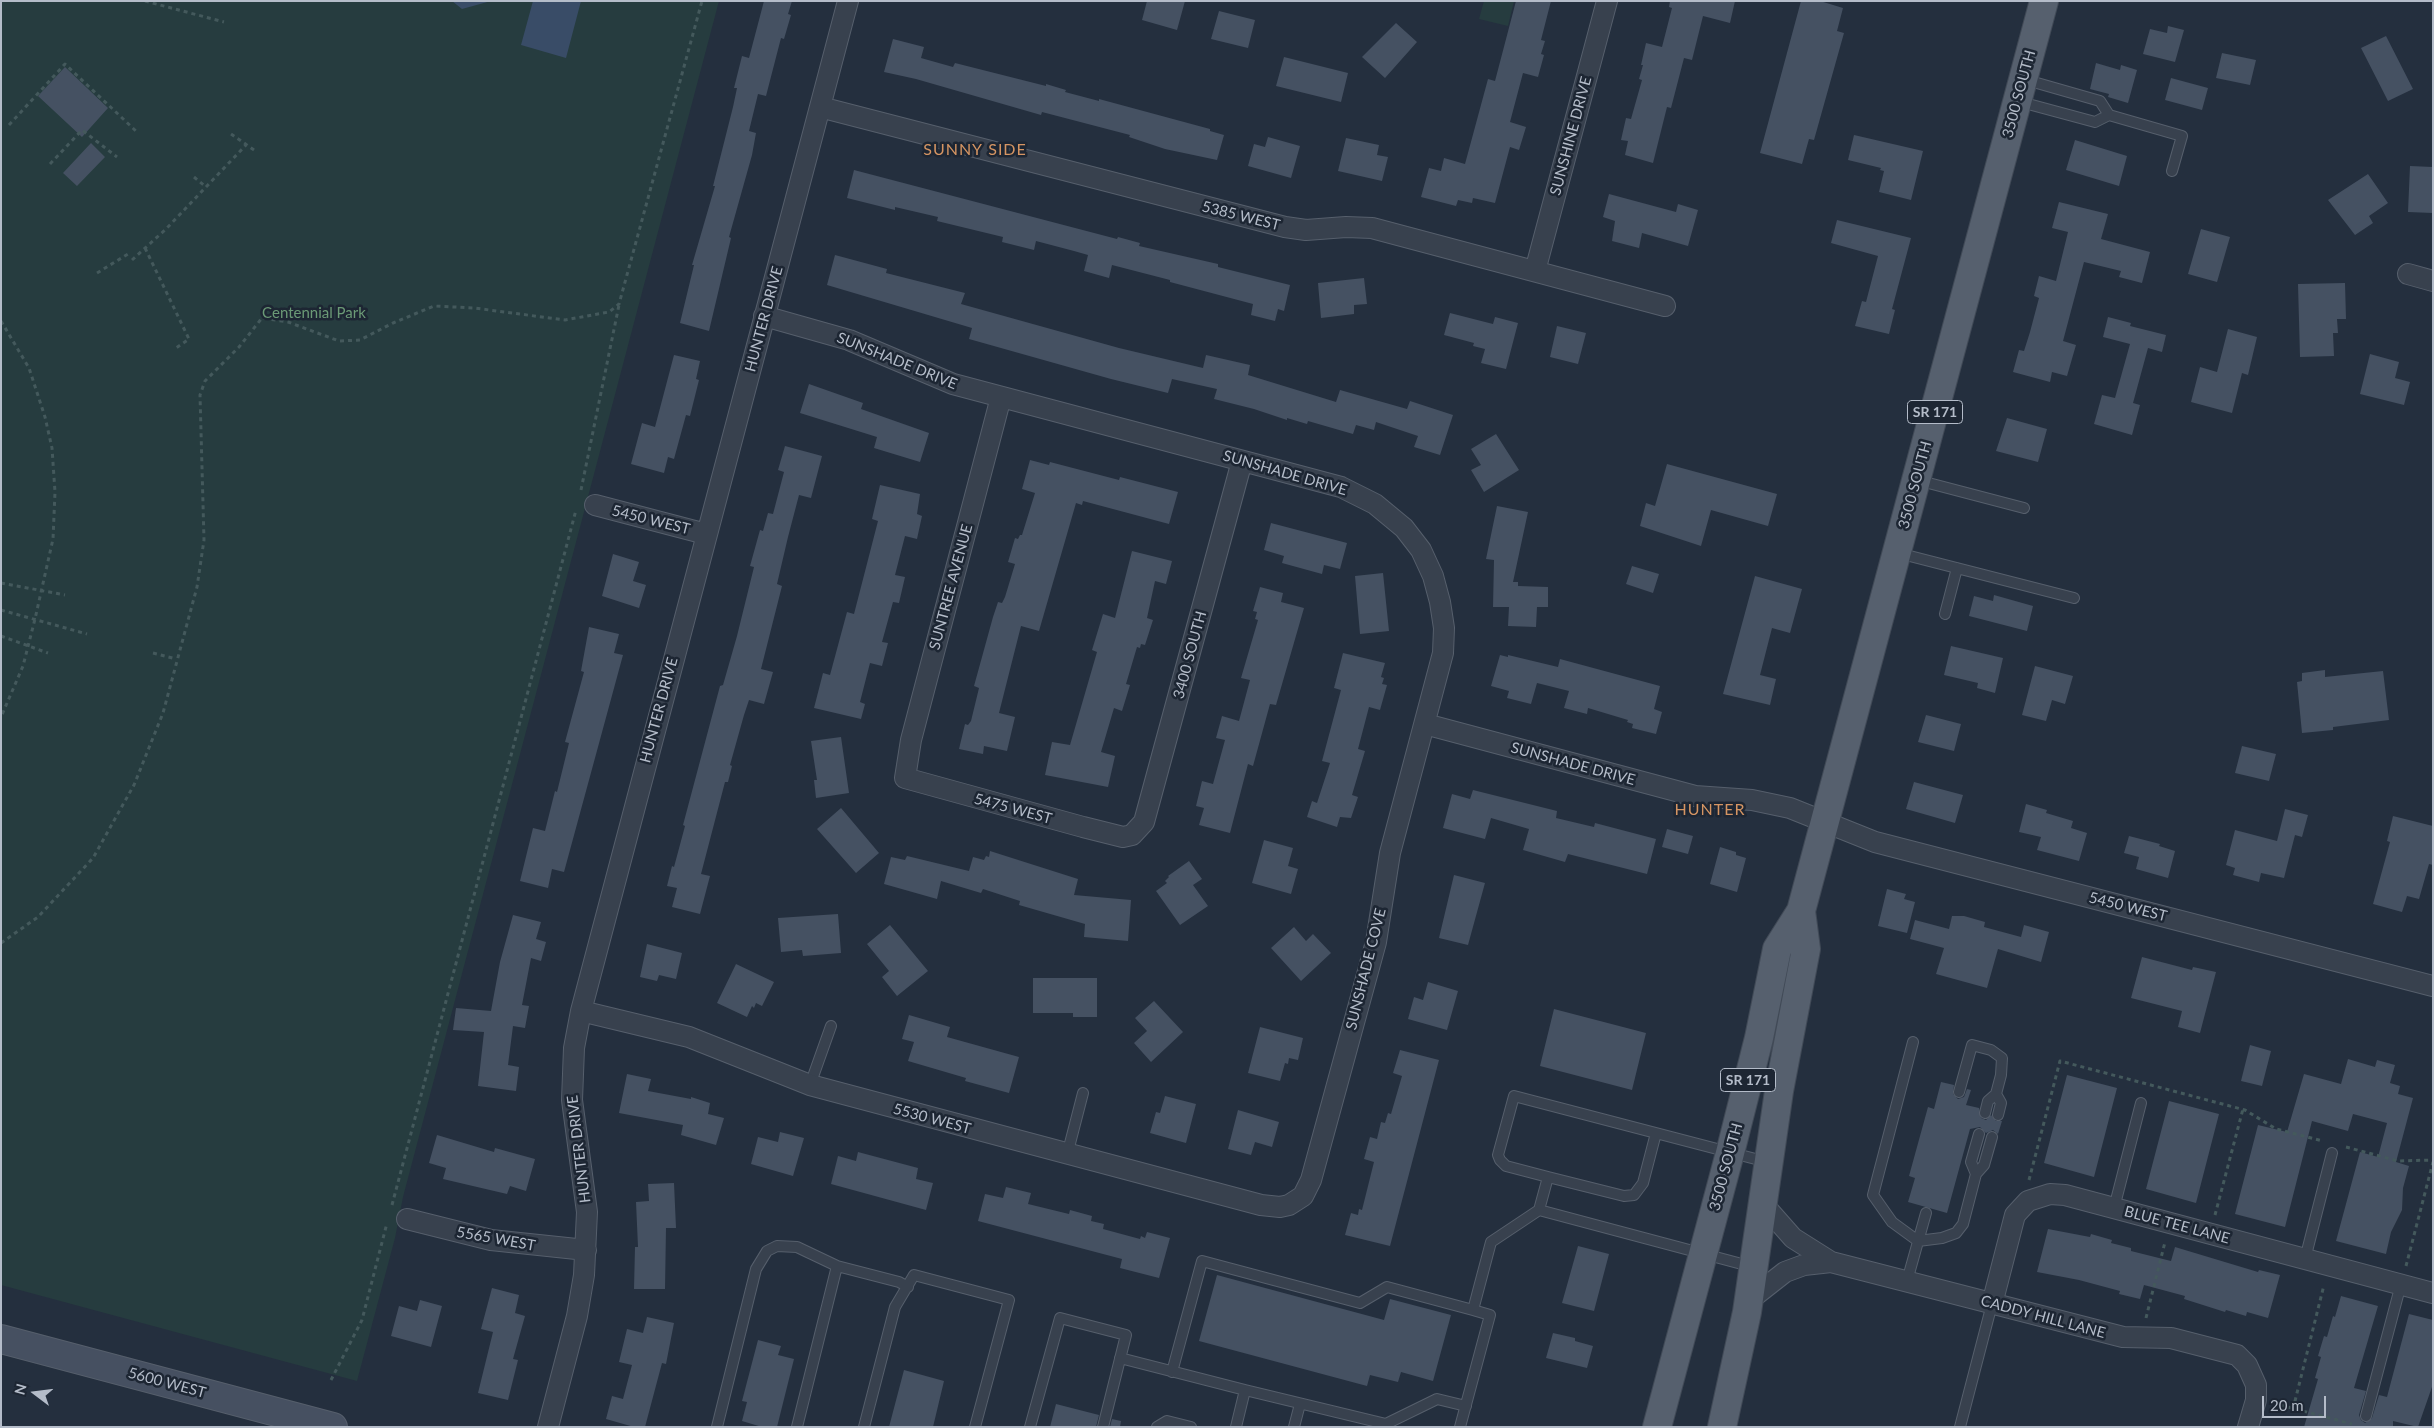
<!DOCTYPE html>
<html>
<head>
<meta charset="utf-8">
<style>
	body { margin:0 }
	#map { position:relative; width:2434px; height:1428px; overflow:hidden; background:#242f3e; font-family:Lato,sans-serif }
	canvas { display:block }
	.frame { position:absolute; inset:0; border:2px solid #b4bcc9; pointer-events:none }
	.north { position:absolute; left:10px; top:1368px; width:50px; height:50px; -webkit-text-stroke:4px #1d2633; paint-order:stroke; rotate:285deg; font-size:14px; font-weight:700; line-height:20px; text-align:center; color:#b4bcc9 }
	.north::after { content:''; display:block; margin:auto; width:18px; height:22px; background:#b4bcc9; clip-path:polygon(50% 0,100% 100%,50% 72%,0 100%) }
	.scale { position:absolute; left:2262px; top:1396px; width:64px; height:22px; box-sizing:border-box; border:2px solid #b4bcc9; border-top:0; padding-left:6px; font-size:15px; line-height:18px; white-space:nowrap; color:#b4bcc9; -webkit-text-stroke:4px #1d2633; paint-order:stroke }
</style>
</head>
<body>
<div id="map">
<canvas width="2434" height="1428"></canvas>
<div class="frame"></div>
<div class="north">N</div>
<div class="scale">20 m</div>
</div>
<script>
const ctx = document.querySelector('canvas').getContext('2d');
ctx.lineJoin = 'round';
function paint(path, color) {
  ctx.fillStyle = color;
  ctx.fill(path, 'evenodd');
}
function shape(rows) {
  const path = new Path2D();
  for (const r of rows) {
    path.moveTo(r[0], r[1]);
    for (let i = 2; i < r.length; i += 2) path.lineTo(r[i], r[i + 1]);
  }
  return path;
}
function stroke(path, color, width, dash) {
  ctx.strokeStyle = color;
  ctx.lineWidth = width;
  ctx.lineCap = dash ? 'butt' : 'round';
  ctx.setLineDash(dash || []);
  ctx.stroke(path);
}
function write(font, color, halo, rows, align = 'center') {
  ctx.font = font + ' Lato,sans-serif';
  ctx.lineWidth = 5;
  ctx.setLineDash([]);
  ctx.textBaseline = 'middle';
  ctx.strokeStyle = halo;
  ctx.fillStyle = color;
  for (const [text, x, y, turn = 0] of rows) {
    ctx.save();
    ctx.translate(x, y);
    ctx.rotate((+turn || 0) * Math.PI / 180);
    ctx.textAlign = isNaN(turn) ? turn : align;
    if (halo) ctx.strokeText(text, 0, 0);
    ctx.fillText(text, 0, 0);
    ctx.restore();
  }
}
paint(shape([
	[1,1,719,1,403,1197,395,1238,357,1381,1,1285],
	[1484,1,1514,1,1508,26,1479,19]
]), '#263c3f');
paint(shape([
	[452,1,491,1,462,9],
	[533,1,581,1,566,58,521,45]
]), '#394c67');
paint(shape([
	[764,1,792,1,788,14,791,15,784,39,781,38,766,96,758,94,749,131,756,133,752,155,729,237,731,238,709,331,680,323,694,265,692,265,715,186,713,186,733,107,737,88,734,88,742,56,749,58],
	[1147,1,1185,1,1177,30,1142,20],
	[1516,1,1551,1,1541,40,1545,41,1541,54,1544,55,1538,77,1523,73,1510,122,1526,127,1519,150,1510,147,1495,203,1473,198,1472,203,1458,200,1456,206,1421,197,1429,168,1441,171,1444,158,1465,164,1488,79,1495,81],
	[1670,1,1735,1,1730,23,1703,16,1692,60,1684,58,1671,108,1667,107,1653,163,1625,155,1628,141,1621,140,1626,118,1631,119,1642,80,1639,79,1643,65,1641,65,1646,43,1662,47,1672,8,1669,7],
	[1801,1,1820,1,1843,8,1837,31,1844,33,1814,140,1809,139,1802,164,1760,153],
	[1219,11,1255,20,1248,48,1211,39],
	[1396,23,1417,42,1385,78,1362,57],
	[2168,26,2184,30,2175,62,2143,54,2150,29,2167,33],
	[2386,36,2413,89,2388,101,2361,48],
	[893,39,924,47,921,58,953,67,955,63,1046,86,1046,84,1066,90,1065,92,1099,101,1099,99,1210,129,1210,131,1224,135,1217,160,1165,149,1129,137,1130,135,1042,112,1041,115,916,79,884,72],
	[2222,53,2256,60,2250,85,2216,78],
	[1284,57,1348,73,1341,102,1276,86],
	[2096,63,2120,70,2121,65,2137,70,2128,103,2108,97,2109,94,2090,89],
	[65,67,108,108,82,137,38,96],
	[2171,78,2208,88,2202,110,2165,100],
	[1854,135,1923,151,1911,200,1879,192,1884,171,1880,170,1881,168,1848,160],
	[1268,137,1300,146,1291,178,1248,166,1254,144,1265,147],
	[1346,138,1379,145,1377,155,1388,157,1382,181,1338,171],
	[2075,140,2127,156,2119,186,2066,170],
	[91,143,105,157,77,186,63,173],
	[2410,166,2433,167,2433,213,2408,212],
	[854,170,1117,239,1118,237,1140,243,1139,246,1218,264,1218,267,1290,285,1284,311,1278,309,1275,321,1251,315,1253,304,1170,282,1170,280,1112,265,1109,278,1084,271,1088,255,1074,251,1036,241,1034,250,1002,242,1003,237,937,221,938,217,895,207,895,210,847,198],
	[2368,174,2388,203,2369,216,2373,223,2355,235,2328,200],
	[1609,194,1676,212,1678,204,1698,210,1688,246,1642,233,1639,248,1612,241,1615,221,1603,217],
	[2059,202,2108,214,2101,239,2150,252,2142,283,2119,277,2121,271,2084,262,2063,341,2076,345,2067,376,2052,372,2050,382,2013,372,2019,350,2024,351,2030,332,2039,298,2034,296,2039,276,2056,281,2068,232,2052,228],
	[1837,220,1911,238,1892,309,1895,310,1889,334,1855,326,1862,301,1866,302,1878,256,1831,243],
	[2201,229,2230,237,2217,282,2188,274],
	[835,255,887,269,886,273,965,293,961,304,1119,348,1203,368,1206,355,1250,365,1248,375,1336,402,1340,390,1407,409,1410,401,1453,415,1440,455,1414,447,1418,436,1376,422,1374,430,1356,425,1353,434,1308,421,1307,424,1287,418,1287,420,1254,409,1214,399,1217,389,1172,379,1168,393,1111,379,969,339,972,328,827,285],
	[1364,278,1367,304,1354,305,1354,314,1321,318,1318,283],
	[2345,283,2346,319,2337,319,2338,333,2333,333,2334,356,2300,357,2298,284],
	[1450,313,1493,324,1495,317,1518,323,1506,369,1481,363,1485,349,1473,346,1474,343,1444,335],
	[2108,317,2131,323,2130,326,2166,335,2162,352,2148,348,2133,403,2140,405,2132,435,2094,424,2102,395,2115,398,2130,344,2103,337],
	[1557,326,1586,333,1578,364,1550,357],
	[2228,329,2257,337,2248,375,2242,373,2232,413,2191,402,2200,367,2217,372],
	[2370,354,2399,362,2395,378,2410,382,2404,405,2360,394],
	[674,355,700,361,696,379,699,380,690,416,686,415,674,459,668,457,664,473,631,464,642,423,655,427],
	[809,384,863,403,861,409,929,433,920,462,874,448,877,437,800,413],
	[2007,418,2047,429,2038,462,1996,451],
	[1496,434,1519,470,1484,492,1471,470,1481,465,1471,449],
	[785,446,822,456,811,498,799,495,788,537,777,584,782,586,761,669,773,672,764,704,749,700,744,715,730,765,732,766,728,782,725,782,701,874,710,876,700,914,672,907,677,888,667,886,672,866,674,867,685,826,683,825,720,686,723,685,737,636,754,567,750,566,760,530,763,531,768,513,773,514,784,472,778,470],
	[1030,460,1049,465,1050,462,1119,480,1120,477,1178,492,1169,524,1083,501,1082,505,1076,503,1039,631,1021,626,999,713,1015,717,1007,751,984,746,983,754,959,749,965,724,968,725,971,721,979,688,974,686,993,617,998,602,1002,603,1005,597,1015,564,1008,562,1015,538,1018,539,1020,535,1022,535,1035,493,1022,489],
	[1667,464,1777,494,1768,526,1711,510,1701,546,1640,526,1646,503,1655,506],
	[880,485,920,494,917,514,922,516,917,539,905,536,895,575,905,577,899,603,893,602,882,642,888,643,882,666,870,663,860,702,865,704,861,719,814,708,823,673,830,675,847,612,854,614,878,521,872,519],
	[1497,506,1528,512,1513,582,1518,582,1518,586,1548,587,1548,607,1537,607,1536,627,1508,626,1509,607,1493,607,1494,560,1486,559],
	[1271,523,1347,543,1340,569,1324,565,1322,574,1282,563,1284,556,1264,550],
	[1132,551,1172,561,1166,584,1155,581,1147,618,1153,620,1145,645,1141,644,1140,648,1137,647,1126,684,1130,685,1122,711,1114,708,1101,752,1115,756,1108,787,1045,775,1052,742,1070,745,1097,652,1092,650,1103,614,1115,618],
	[613,554,639,562,633,581,646,585,639,608,602,596],
	[1632,566,1659,574,1653,593,1626,584],
	[1383,573,1389,631,1360,634,1355,576],
	[1755,576,1802,589,1790,633,1772,628,1760,675,1776,679,1770,705,1723,694],
	[1260,587,1283,593,1281,602,1304,608,1276,705,1270,704,1253,766,1248,764,1230,833,1199,825,1204,808,1196,806,1202,781,1213,784,1225,740,1216,738,1222,716,1239,721,1250,680,1241,678,1258,620,1255,619,1257,612,1253,611],
	[1994,595,2033,606,2027,631,1969,616,1974,596,1993,601],
	[589,627,619,634,614,653,623,655,564,872,552,869,548,888,520,881,533,828,545,831,555,791,557,792,569,743,565,742,584,672,581,671],
	[1951,646,2003,658,1995,693,1977,688,1978,683,1944,675],
	[1343,653,1385,663,1381,677,1384,678,1382,684,1387,685,1380,710,1369,707,1358,749,1365,751,1352,795,1358,797,1351,818,1340,817,1337,827,1307,817,1312,801,1317,803,1330,763,1322,761,1341,690,1334,688],
	[1500,655,1508,657,1508,655,1558,667,1560,659,1660,686,1654,709,1662,712,1656,734,1632,728,1633,724,1627,722,1628,720,1588,708,1587,714,1564,708,1569,691,1537,683,1531,704,1507,698,1509,691,1491,686],
	[2035,666,2073,676,2065,704,2052,700,2046,721,2022,715],
	[2325,670,2325,677,2383,671,2389,720,2333,727,2333,730,2302,733,2297,682,2302,681,2302,673],
	[1926,715,1961,724,1954,751,1918,742],
	[841,737,849,793,816,798,814,780,817,780,811,741],
	[2242,746,2276,754,2269,781,2235,773],
	[1914,782,1963,795,1955,823,1906,809],
	[1473,790,1557,811,1556,818,1594,827,1595,823,1656,839,1647,874,1568,854,1565,862,1523,850,1529,829,1491,818,1485,839,1443,828,1452,794,1470,799],
	[2026,804,2047,810,2046,813,2073,821,2071,828,2087,833,2079,861,2037,850,2041,837,2019,832],
	[841,808,879,853,856,873,817,829],
	[2285,809,2308,815,2302,837,2295,835,2284,878,2261,873,2259,882,2233,875,2235,868,2226,865,2235,830,2277,841],
	[2393,816,2433,826,2433,865,2429,864,2419,899,2407,896,2402,912,2373,904,2390,842,2387,841],
	[1667,829,1693,836,1688,854,1662,847],
	[2129,836,2160,844,2159,846,2175,851,2168,878,2136,869,2139,857,2124,853],
	[1264,840,1293,848,1288,866,1298,869,1291,894,1252,883],
	[1720,847,1736,852,1736,855,1746,858,1737,892,1710,884],
	[990,851,1078,879,1074,895,1131,900,1128,941,1084,937,1085,924,1019,905,1020,901,983,889,981,893,941,881,937,899,884,884,891,857,905,860,907,856,969,871,973,857,984,860,986,856,989,857],
	[1189,861,1202,879,1193,885,1208,906,1180,925,1156,891,1167,883,1165,881,1169,877,1168,876],
	[1454,875,1485,883,1468,945,1439,938],
	[1887,889,1906,894,1904,899,1915,902,1907,933,1878,926],
	[838,914,841,953,803,956,802,950,781,952,778,918],
	[513,915,541,922,536,939,546,942,541,961,531,958,522,1005,529,1006,525,1028,513,1026,508,1065,519,1067,516,1091,478,1086,484,1032,453,1030,456,1008,491,1011,500,962],
	[1952,916,1964,916,1985,922,1984,927,2021,937,2024,925,2049,932,2041,962,1998,949,1987,988,1936,974,1944,948,1910,939,1915,920,1949,929],
	[890,925,928,971,897,996,882,977,889,971,867,944],
	[1294,927,1306,941,1313,934,1331,953,1301,981,1271,948],
	[647,944,682,953,676,979,659,975,657,981,640,977],
	[2142,957,2192,970,2193,967,2216,972,2200,1033,2178,1027,2182,1011,2131,998],
	[736,964,774,982,762,1006,756,1003,754,1008,752,1006,747,1017,717,1003],
	[1033,978,1097,978,1097,1017,1073,1017,1073,1013,1033,1013],
	[1428,982,1458,991,1447,1030,1408,1019,1414,997,1423,1000],
	[1154,1001,1183,1032,1151,1062,1134,1043,1147,1031,1135,1018],
	[1554,1009,1646,1033,1632,1090,1540,1066],
	[909,1015,950,1027,947,1037,1019,1057,1009,1093,965,1081,966,1078,908,1061,914,1042,902,1039],
	[1260,1027,1303,1038,1298,1060,1289,1058,1288,1064,1285,1063,1280,1081,1248,1073],
	[2250,1045,2271,1051,2262,1086,2241,1081],
	[1400,1050,1439,1060,1390,1246,1345,1235,1351,1213,1358,1215,1359,1209,1362,1210,1374,1162,1364,1159,1370,1137,1377,1139,1381,1122,1385,1123,1388,1113,1391,1114,1402,1076,1393,1073],
	[2348,1059,2375,1067,2377,1060,2395,1065,2390,1083,2400,1086,2398,1094,2413,1098,2396,1162,2409,1166,2403,1188,2402,1210,2391,1232,2386,1254,2336,1241,2360,1152,2378,1157,2387,1123,2353,1114,2348,1131,2312,1121,2285,1227,2235,1214,2258,1125,2287,1132,2304,1074,2341,1084],
	[627,1074,651,1079,648,1091,691,1099,691,1097,710,1103,708,1114,724,1118,716,1145,681,1135,683,1125,619,1113],
	[2067,1075,2117,1088,2094,1177,2044,1163],
	[1941,1082,1954,1085,1953,1094,1958,1099,1964,1097,1967,1089,1971,1090,1966,1105,1979,1108,1981,1118,1986,1120,1991,1115,1996,1121,2002,1121,1998,1134,1993,1130,1986,1133,1980,1127,1970,1129,1947,1213,1908,1202,1915,1178,1909,1176,1928,1107,1934,1109],
	[1165,1096,1196,1104,1186,1143,1150,1133,1156,1112,1160,1113],
	[2169,1101,2219,1114,2196,1203,2146,1189],
	[1238,1110,1279,1122,1272,1147,1255,1142,1251,1155,1228,1149],
	[780,1132,804,1138,793,1176,751,1164,758,1137,778,1142],
	[437,1135,494,1152,495,1148,535,1159,526,1191,510,1186,507,1194,443,1179,446,1168,429,1163],
	[858,1152,918,1168,916,1179,933,1183,926,1210,831,1184,838,1156,856,1161],
	[674,1183,676,1228,666,1228,665,1289,634,1289,635,1247,638,1247,636,1202,649,1201,648,1184],
	[1006,1187,1031,1193,1028,1204,1069,1214,1070,1210,1092,1216,1091,1221,1104,1224,1103,1229,1140,1239,1141,1236,1145,1238,1147,1232,1170,1238,1159,1278,1120,1268,1122,1259,978,1221,985,1194,1003,1198],
	[2048,1229,2090,1237,2091,1234,2112,1240,2111,1243,2131,1248,2131,1251,2171,1261,2175,1247,2258,1272,2259,1270,2280,1275,2268,1318,2247,1312,2246,1316,2226,1310,2225,1312,2184,1299,2185,1296,2144,1285,2140,1299,2119,1294,2120,1291,2079,1280,2037,1272],
	[1578,1246,1609,1254,1594,1311,1562,1303],
	[1217,1275,1384,1320,1390,1299,1451,1315,1433,1381,1401,1372,1398,1382,1370,1375,1367,1386,1199,1341],
	[492,1288,519,1295,515,1313,525,1316,513,1359,518,1360,508,1400,478,1393,493,1332,481,1329],
	[2341,1296,2378,1306,2354,1388,2366,1391,2359,1415,2361,1420,2365,1423,2372,1418,2379,1395,2387,1397,2409,1314,2433,1320,2433,1384,2418,1427,2393,1421,2393,1427,2304,1427,2318,1379,2315,1378,2321,1357,2318,1356,2324,1336,2327,1337,2333,1316,2335,1317],
	[420,1300,442,1306,431,1347,391,1336,399,1306,417,1311],
	[647,1317,674,1323,666,1364,662,1363,645,1427,634,1427,606,1419,612,1396,623,1399,632,1365,619,1362,627,1329,643,1333],
	[1553,1333,1575,1338,1575,1341,1593,1346,1587,1368,1546,1358],
	[758,1340,781,1346,778,1355,794,1359,777,1427,762,1427,742,1421,747,1402,742,1401],
	[904,1370,944,1381,933,1427,889,1427],
	[1056,1404,1099,1415,1096,1427,1050,1427],
	[1112,1419,1121,1421,1120,1427,1110,1427]
]), '#455162');
const service = shape([
	[2023,79,2100,101,2109,115,2182,136,2172,171],
	[2017,101,2095,122,2109,115],
	[1917,480,2024,508],
	[1898,553,2074,598],
	[1945,614,1957,568],
	[1913,1042,1873,1195,1892,1222,1918,1241,1942,1238,1956,1233,1963,1224,1976,1174,1984,1165,1992,1137],
	[810,1085,831,1026],
	[1959,1092,1972,1045,1991,1050,2002,1058,2001,1075,1996,1094,1988,1101,1985,1113],
	[1996,1094,2001,1103,1998,1115],
	[1067,1155,1083,1093],
	[1976,1174,1971,1162,1979,1134],
	[1548,1177,1624,1196,1634,1195,1643,1183,1656,1133],
	[2114,1208,2141,1103],
	[1539,1210,1753,1267],
	[2305,1259,2332,1153],
	[1907,1281,1926,1213],
	[1120,1358,1245,1390],
	[1172,1372,1202,1261,1360,1303,1387,1287,1473,1310],
	[2366,1416,2401,1284],
	[717,1427,756,1269,767,1251,777,1246,797,1247,837,1266],
	[797,1427,837,1266,899,1282,908,1287],
	[864,1427,895,1307,914,1275,1009,1300,975,1427],
	[1030,1427,1060,1318,1126,1335,1103,1427],
	[1157,1427,1167,1421,1191,1427],
	[1236,1427,1245,1390,1386,1424,1437,1399,1466,1406],
	[1294,1427,1300,1404],
	[1460,1427,1490,1315,1473,1310,1491,1242,1539,1210,1548,1177,1506,1166,1500,1160,1498,1155,1514,1096,1767,1162],
	[1960,1427,1992,1304]
]);
const minor = shape([
	[820,107,1285,227,1306,230,1346,227,1372,228,1665,306],
	[1535,271,1607,1],
	[2408,274,2433,281],
	[1001,397,911,740,905,778,1083,827,1123,837,1132,835,1144,822,1242,461],
	[595,505,706,534],
	[1425,724,1695,796,1752,800,1790,808,1875,842,2433,986],
	[581,1011,689,1037,810,1085,1261,1205,1280,1207,1289,1205,1303,1196,1311,1180,1376,942,1390,853,1443,653,1444,628,1440,602,1433,576,1421,550,1404,528,1375,504,1341,487,953,384,849,340,764,316],
	[1763,1204,1793,1238,1831,1262,2123,1337,2171,1338,2237,1355,2247,1365,2256,1385,2256,1400,2248,1427],
	[407,1219,491,1240,586,1250],
	[1748,1301,1785,1272,1804,1265,1831,1262],
	[1992,1304,2015,1215,2028,1201,2050,1194,2065,1195,2433,1293],
	[548,1427,577,1316,584,1275,587,1212,572,1100,574,1048,581,1011,848,1]
]);
const secondary = shape([
	[1,1339,333,1427]
]);
const primary = shape([
	[1657,1427,1730,1153,1759,1038,1777,949,1801,911,2044,1],
	[1722,1427,1747,1312,1779,1091,1806,949,1801,911]
]);
stroke(service, '#565f6c', 12);
stroke(minor, '#565f6c', 22);
stroke(secondary, '#565f6c', 30);
stroke(primary, '#414a57', 30);
stroke(shape([
	[145,1,224,22],
	[9,125,65,64,138,133],
	[231,134,257,152],
	[50,164,82,130,117,157],
	[194,177,206,187],
	[145,248,189,339,176,348],
	[132,260,166,229,246,145],
	[97,273,128,254],
	[1,321,29,368,45,417,52,448,55,492,53,539,35,619,23,666,1,717],
	[581,490,619,305],
	[1,583,65,595],
	[1,610,87,634],
	[1,636,48,653],
	[153,653,176,659],
	[1,943,38,917,93,858,134,785,163,713,197,587,204,540,200,395,205,381,239,347,262,318,288,322,339,341,360,340,393,323,434,306,474,308,565,320,609,312,619,304,702,1],
	[2346,1147,2398,1161,2433,1160],
	[2029,1180,2060,1061,2245,1110,2276,1129,2323,1141],
	[392,1205,576,510],
	[2215,1215,2243,1109],
	[2406,1266,2433,1162],
	[2146,1318,2165,1242],
	[331,1380,362,1320,387,1223],
	[2280,1405,2352,1424],
	[2293,1409,2324,1285]
]), '#44595c', 3, [4, 4]);
stroke(service, '#38414e', 10);
stroke(minor, '#38414e', 20);
stroke(secondary, '#465061', 28);
stroke(primary, '#56606e', 28);
for (const [x, y, w] of [
	[1935,412,55],
	[1748,1080,55]
]) {
  const box = new Path2D();
  box.roundRect(x - w / 2, y - 11.5, w, 23, 4);
  ctx.fillStyle = '#1d2633';
  ctx.fill(box);
  stroke(box, '#b4bcc9', 1);
}
write('bold 14px', '#b4bcc9', null, [
	["SR 171",1935,412],
	["SR 171",1748,1080]
]);
write('15px', '#b4bcc9', '#1d2633', [
	["3500 SOUTH",2019,94,-75],
	["SUNSHINE DRIVE",1571,136,-75],
	["5385 WEST",1241,216,14],
	["HUNTER DRIVE",764,319,-75],
	["SUNSHADE DRIVE",897,361,22],
	["SUNSHADE DRIVE",1285,473,16],
	["3500 SOUTH",1915,485,-75],
	["5450 WEST",651,520,14],
	["SUNTREE AVENUE",951,587,-75],
	["3400 SOUTH",1190,655,-75],
	["HUNTER DRIVE",659,710,-75],
	["SUNSHADE DRIVE",1573,764,15],
	["5475 WEST",1013,809,15],
	["5450 WEST",2128,907,14],
	["SUNSHADE COVE",1366,969,-76],
	["5530 WEST",932,1119,15],
	["HUNTER DRIVE",579,1149,-97],
	["3500 SOUTH",1726,1167,-75],
	["BLUE TEE LANE",2177,1225,15],
	["5565 WEST",496,1239,10],
	["CADDY HILL LANE",2043,1317,15],
	["5600 WEST",167,1383,15]
]);
write('15px', '#6b9a76', '#1d2633', [
	["Centennial Park",314,313]
]);
ctx.letterSpacing = '1px';
write('16px', '#d59563', '#1d2633', [
	["SUNNY SIDE",975,150],
	["HUNTER",1710,810]
]);
ctx.letterSpacing = '0px';
</script>
</body>
</html>
